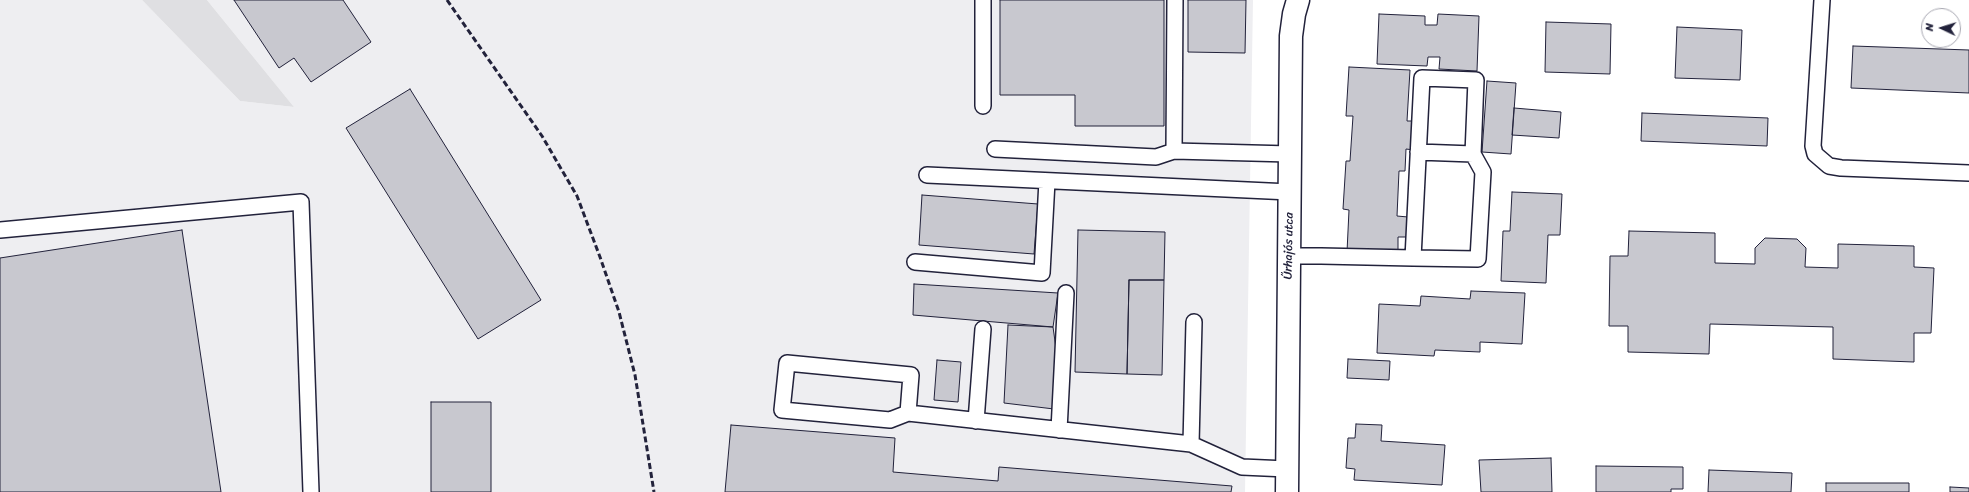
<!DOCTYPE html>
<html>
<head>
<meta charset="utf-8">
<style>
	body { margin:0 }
	#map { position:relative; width:1969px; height:492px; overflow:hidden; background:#fff; font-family:Sriracha,sans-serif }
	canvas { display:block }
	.north { position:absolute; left:1921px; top:8px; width:40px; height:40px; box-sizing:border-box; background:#fff; border:1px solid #a7a7b1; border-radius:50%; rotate:274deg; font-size:11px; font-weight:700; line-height:16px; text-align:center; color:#22223b }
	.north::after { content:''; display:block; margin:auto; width:14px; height:18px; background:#22223b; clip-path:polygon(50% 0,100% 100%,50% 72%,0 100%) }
</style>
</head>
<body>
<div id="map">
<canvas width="1969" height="492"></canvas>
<div class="north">N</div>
</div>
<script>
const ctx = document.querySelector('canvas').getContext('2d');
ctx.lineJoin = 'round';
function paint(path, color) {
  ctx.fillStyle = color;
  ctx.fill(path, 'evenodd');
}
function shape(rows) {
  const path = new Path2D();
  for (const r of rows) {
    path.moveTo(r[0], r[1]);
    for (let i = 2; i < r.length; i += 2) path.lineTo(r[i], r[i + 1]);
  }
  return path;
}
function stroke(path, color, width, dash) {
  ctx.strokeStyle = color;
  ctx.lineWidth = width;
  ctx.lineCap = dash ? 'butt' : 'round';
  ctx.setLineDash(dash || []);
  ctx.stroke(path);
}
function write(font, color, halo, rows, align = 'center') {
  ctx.font = font + ' Sriracha,sans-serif';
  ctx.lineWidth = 3;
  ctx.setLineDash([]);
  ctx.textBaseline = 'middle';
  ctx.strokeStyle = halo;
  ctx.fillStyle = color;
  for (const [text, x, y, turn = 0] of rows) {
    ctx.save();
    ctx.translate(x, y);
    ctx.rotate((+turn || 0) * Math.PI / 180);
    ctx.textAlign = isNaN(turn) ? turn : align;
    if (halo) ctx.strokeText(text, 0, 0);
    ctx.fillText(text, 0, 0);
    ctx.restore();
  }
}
paint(shape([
	[0,0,142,0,240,101,294,107,207,0,1253,0,1245,492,0,492]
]), '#eeeef1');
paint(shape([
	[142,0,207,0,294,107,240,101]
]), '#dfdfe2');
const building = shape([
	[234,0,343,0,371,42,311,82,294,58,279,68,234,0],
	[1000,0,1164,0,1164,126,1075,126,1075,95,1000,95,1000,0],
	[1188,0,1246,0,1245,53,1188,52,1188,0],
	[1379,14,1425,16,1425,25,1437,25,1438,14,1479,16,1477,71,1439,69,1440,57,1428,57,1427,66,1377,64,1379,14],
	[1546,22,1611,24,1610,74,1545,72,1546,22],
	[1677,27,1742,30,1740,80,1675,78,1677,27],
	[1853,46,1969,50,1969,93,1851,88,1853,46],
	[1349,67,1410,70,1407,121,1416,121,1414,150,1406,149,1405,171,1399,171,1397,216,1408,217,1407,237,1398,237,1398,255,1347,252,1349,210,1343,209,1346,161,1350,161,1353,116,1346,116,1349,67],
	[1487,81,1516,83,1511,154,1482,152,1487,81],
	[410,89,541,300,478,339,346,128,410,89],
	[1514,108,1561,112,1559,138,1512,135,1514,108],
	[1642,113,1768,118,1767,146,1641,141,1642,113],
	[1512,192,1562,194,1560,235,1548,235,1546,283,1501,281,1503,231,1510,231,1512,192],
	[922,195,1038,204,1034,254,919,245,922,195],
	[182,230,221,492,0,492,0,258,182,230],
	[1078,230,1165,232,1164,280,1129,280,1127,374,1075,372,1078,230],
	[1629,231,1715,233,1715,263,1755,264,1755,248,1765,238,1797,239,1806,248,1805,267,1838,268,1838,244,1914,246,1914,267,1934,268,1931,333,1914,333,1914,362,1833,359,1833,327,1710,324,1709,354,1628,352,1628,326,1609,326,1610,256,1628,256,1629,231],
	[1129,280,1164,280,1162,375,1127,374,1129,280],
	[914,284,1058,293,1053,327,913,315,914,284],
	[1471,291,1525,293,1522,344,1480,342,1480,352,1435,350,1434,356,1377,353,1379,304,1420,306,1421,296,1470,299,1471,291],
	[1008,325,1053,327,1058,363,1054,409,1004,403,1008,325],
	[1348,359,1390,361,1389,380,1347,378,1348,359],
	[937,360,961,362,958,402,934,400,937,360],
	[431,402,491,402,491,492,431,492,431,402],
	[1356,424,1382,425,1381,441,1445,445,1442,485,1354,480,1355,469,1346,468,1348,438,1355,438,1356,424],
	[731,425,895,438,893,472,998,481,999,467,1232,486,1231,492,725,492,731,425],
	[1551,458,1552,492,1481,492,1479,460,1551,458],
	[1596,466,1683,467,1683,489,1671,489,1671,492,1596,492,1596,466],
	[1709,470,1792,473,1791,492,1708,492,1709,470],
	[1826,483,1909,483,1909,492,1826,492,1826,483],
	[1950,487,1969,488,1969,492,1950,492,1950,487]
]);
paint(building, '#c8c8cf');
stroke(building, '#22223b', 1);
const service = shape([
	[983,0,983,106],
	[1822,0,1813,146,1815,154,1829,166,1841,168,1969,173],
	[995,149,1156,157,1174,151,1290,154],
	[1174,151,1175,0],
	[1418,152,1473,154],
	[927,175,1290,192],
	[0,230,301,202,311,492],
	[1289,256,1321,256,1413,258,1478,259,1483,172,1473,154,1476,80,1422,78,1413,258],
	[915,262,1042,273,1047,181],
	[908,413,911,375,787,363,782,410,890,420,908,413,1191,444,1242,467,1287,469],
	[976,421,983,329],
	[1059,430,1066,293],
	[1191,444,1194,322]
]);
const minor = shape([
	[1287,492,1291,36,1294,14,1298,0]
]);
stroke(service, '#22223b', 18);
stroke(minor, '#22223b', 25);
stroke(service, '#fff', 15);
stroke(minor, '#fff', 22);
stroke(shape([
	[447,0,542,136,577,196,600,257,619,312,635,375,654,492]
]), '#22223b', 3, [6, 3]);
write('12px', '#22223b', '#fff', [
	["Űrhajós utca",1289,246,-89]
]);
</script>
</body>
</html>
